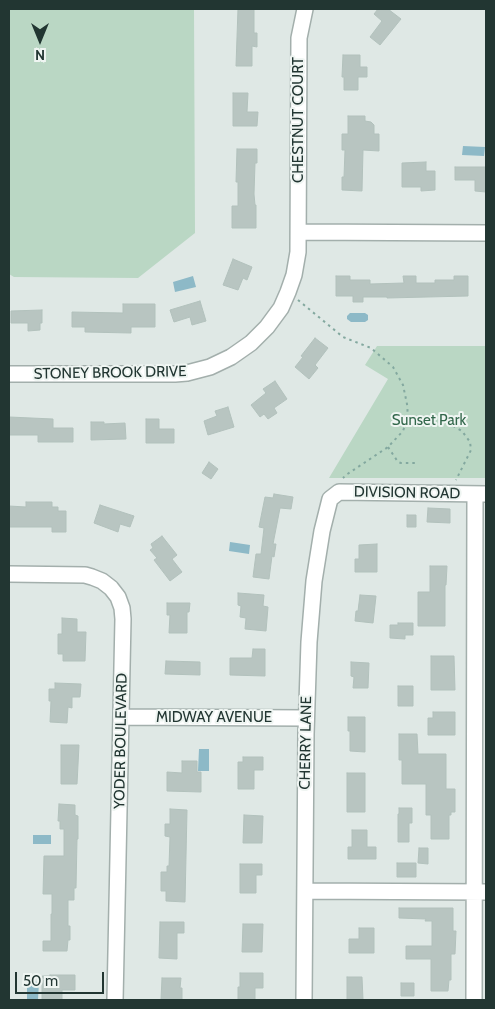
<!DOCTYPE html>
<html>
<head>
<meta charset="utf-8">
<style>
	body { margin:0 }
	#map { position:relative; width:495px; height:1009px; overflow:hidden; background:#dfe8e5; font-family:Cabin,sans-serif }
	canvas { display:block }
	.frame { position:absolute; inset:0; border:10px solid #223632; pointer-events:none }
	.north { position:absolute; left:15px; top:15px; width:50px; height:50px; -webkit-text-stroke:4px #eff5f2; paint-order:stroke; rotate:180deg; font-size:14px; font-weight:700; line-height:20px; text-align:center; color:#223632 }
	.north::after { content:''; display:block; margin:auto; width:18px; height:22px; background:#223632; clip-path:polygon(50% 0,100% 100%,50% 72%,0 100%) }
	.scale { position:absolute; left:15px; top:972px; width:89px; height:22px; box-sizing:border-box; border:2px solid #223632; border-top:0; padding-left:6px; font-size:15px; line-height:18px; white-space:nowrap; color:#223632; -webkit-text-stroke:4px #eff5f2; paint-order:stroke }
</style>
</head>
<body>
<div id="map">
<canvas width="495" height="1009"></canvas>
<div class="frame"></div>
<div class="north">N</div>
<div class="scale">50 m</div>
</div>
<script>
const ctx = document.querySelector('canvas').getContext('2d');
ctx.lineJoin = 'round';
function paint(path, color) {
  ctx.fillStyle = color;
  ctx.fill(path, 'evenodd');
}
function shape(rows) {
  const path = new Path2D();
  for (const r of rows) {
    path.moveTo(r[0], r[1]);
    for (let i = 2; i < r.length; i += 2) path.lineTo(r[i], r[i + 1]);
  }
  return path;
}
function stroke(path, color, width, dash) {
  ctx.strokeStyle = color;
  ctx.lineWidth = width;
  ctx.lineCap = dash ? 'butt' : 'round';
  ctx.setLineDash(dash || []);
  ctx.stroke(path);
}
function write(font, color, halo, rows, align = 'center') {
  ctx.font = font + ' Cabin,sans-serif';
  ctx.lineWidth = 4;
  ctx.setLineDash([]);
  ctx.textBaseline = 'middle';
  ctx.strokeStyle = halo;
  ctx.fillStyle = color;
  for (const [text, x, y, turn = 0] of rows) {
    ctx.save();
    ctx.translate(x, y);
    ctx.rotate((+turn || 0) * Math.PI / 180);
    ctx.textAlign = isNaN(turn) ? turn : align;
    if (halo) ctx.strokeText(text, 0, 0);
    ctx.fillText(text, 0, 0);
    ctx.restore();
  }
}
paint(shape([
	[9,9,194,9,195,233,138,278,14,277,9,274],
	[377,346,486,346,486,478,329,478,388,379,365,365]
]), '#bad7c4');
paint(shape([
	[463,146,485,147,484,156,462,155],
	[193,276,196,287,175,292,173,282],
	[350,313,365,313,368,315,368,320,365,322,351,322,347,319,347,316],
	[230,542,250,545,249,554,229,551],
	[199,749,209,749,209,771,198,771],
	[33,835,51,835,51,844,33,844],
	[27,981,39,982,38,1000,27,1000]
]), '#8db9c7');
const building = shape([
	[238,9,254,9,254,33,257,33,257,47,252,46,252,66,236,66,238,9],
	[378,9,388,9,401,19,380,45,370,37,382,21,374,14,378,9],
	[343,55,360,55,360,67,367,67,367,77,358,77,358,90,344,90,344,77,342,77,343,55],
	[233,93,248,93,247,112,258,112,257,126,233,126,233,93],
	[348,116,365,116,365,121,371,122,374,125,374,134,379,134,379,151,363,150,362,191,342,190,342,177,344,177,345,150,342,150,342,134,348,134,348,116],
	[237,149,257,149,257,163,255,163,254,194,255,205,256,205,256,228,232,228,232,206,238,206,238,182,236,182,237,149],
	[426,162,426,171,435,171,435,190,421,191,421,187,402,187,402,163,426,162],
	[455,167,486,167,486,192,475,191,475,180,455,180,455,167],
	[233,259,252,267,247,280,243,278,238,290,223,285,233,259],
	[336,276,350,276,350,280,370,280,370,284,404,283,403,276,416,276,416,283,435,283,435,280,454,280,454,276,468,276,468,296,387,298,387,297,363,297,363,302,353,302,353,296,336,296,336,276],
	[200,301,206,321,192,325,190,317,174,322,170,310,200,301],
	[123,304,155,304,155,327,131,327,131,333,85,332,85,327,72,327,72,312,123,313,123,304],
	[42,310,42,323,40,323,40,330,28,331,28,323,11,323,11,311,42,310],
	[315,338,328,348,315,365,318,368,309,379,295,367,303,357,301,356,315,338],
	[275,381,287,399,274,408,277,413,268,419,264,414,260,417,251,405,266,393,263,389,275,381],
	[228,407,234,427,208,435,204,421,217,416,215,411,228,407],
	[9,417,53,419,53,428,73,428,73,442,38,442,38,435,9,435,9,417],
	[146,419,159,419,159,429,174,429,174,443,146,443,146,419],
	[91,422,104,422,104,424,125,423,126,439,91,440,91,422],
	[209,462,218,469,211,479,202,473,209,462],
	[274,494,293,497,291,509,280,508,273,544,276,544,274,557,272,556,269,579,253,577,256,554,261,554,264,528,259,527,265,497,273,498,274,494],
	[26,502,52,502,52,507,58,507,58,511,66,511,66,532,52,532,52,527,9,527,9,506,26,507,26,502],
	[100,505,134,516,130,527,120,524,118,532,94,523,100,505],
	[428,508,450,509,450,523,427,522,428,508],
	[407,515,416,515,416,527,407,527,407,515],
	[162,536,177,555,172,559,182,572,170,581,154,560,157,558,150,550,153,548,151,544,162,536],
	[377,544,377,572,355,572,355,559,359,559,359,545,377,544],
	[430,566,447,566,446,585,445,585,445,626,418,626,418,592,430,592,430,566],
	[238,593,264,595,263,606,268,607,266,631,245,629,246,618,240,617,241,606,238,605,238,593],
	[360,595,376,596,373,623,355,621,356,611,358,611,360,595],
	[167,603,190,603,189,612,187,612,187,633,169,633,170,615,167,615,167,603],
	[62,618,77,619,77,632,86,632,85,661,63,661,63,654,58,654,58,634,62,634,62,618],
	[398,623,413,623,413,635,405,635,405,639,390,638,390,625,398,625,398,623],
	[253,649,265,649,265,676,230,675,230,658,252,658,253,649],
	[431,656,454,656,455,690,431,690,431,656],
	[166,661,200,662,200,675,165,674,166,661],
	[351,662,369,663,368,688,353,688,354,677,351,676,351,662],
	[55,683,81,684,80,697,72,697,72,708,68,707,67,723,50,722,51,701,49,701,49,689,55,689,55,683],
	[398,686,413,686,413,706,398,706,398,686],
	[433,712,455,712,455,735,428,735,428,718,433,718,433,712],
	[348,717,365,717,365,752,350,751,350,731,348,731,348,717],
	[399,734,417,734,418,754,446,754,446,789,455,789,455,812,451,812,451,815,449,815,449,839,431,839,431,815,426,815,426,784,402,784,402,760,399,760,399,734],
	[61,745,79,745,77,784,61,784,61,745],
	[243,757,263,757,263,770,254,770,254,789,238,789,238,762,243,762,243,757],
	[182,761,197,761,197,772,201,772,201,792,167,791,167,772,182,773,182,761],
	[347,773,365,773,365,812,347,812,347,773],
	[59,804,75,805,75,815,78,816,78,839,77,839,76,888,74,888,74,900,68,900,68,926,70,926,70,940,68,940,67,951,43,951,43,941,51,941,51,914,52,914,52,894,43,894,44,856,64,856,64,829,60,829,60,821,58,821,59,804],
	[399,808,412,808,412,823,409,823,409,842,398,842,398,814,399,814,399,808],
	[170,809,187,810,185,902,166,901,166,891,161,891,161,872,167,872,167,866,169,866,170,837,165,836,165,824,170,824,170,809],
	[244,815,263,816,262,843,243,843,244,815],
	[352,830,367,830,367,847,376,847,376,859,348,859,348,847,352,847,352,830],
	[419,848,428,848,428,864,418,863,419,848],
	[397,863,416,863,416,877,397,877,397,863],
	[240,864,262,864,262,875,256,875,256,893,240,893,240,864],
	[399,908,453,908,453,931,456,931,455,954,451,954,451,980,449,980,448,991,431,991,431,959,406,959,406,946,432,946,432,921,425,921,426,919,399,918,399,908],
	[160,922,184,922,184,933,177,933,177,959,159,958,160,922],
	[243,924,263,924,262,952,242,952,243,924],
	[359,928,374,928,374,953,349,953,349,939,359,939,359,928],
	[240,973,263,973,263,988,255,988,255,1000,238,1000,238,987,240,987,240,973],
	[50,975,75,975,75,990,62,990,62,1000,42,1000,42,976,50,976,50,975],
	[347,977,362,977,363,1000,347,1000,347,977],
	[162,978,181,978,180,988,182,988,182,1000,161,1000,162,978],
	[401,983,414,983,414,996,401,996,401,983]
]);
paint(building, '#b8c5c1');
stroke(building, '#b2c1bc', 1);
const minor = shape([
	[299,232,486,233],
	[9,374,175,374,187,373,210,367,231,357,251,343,267,327,281,308,288,292,294,275,298,252,299,38,305,9],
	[9,574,85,575,92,577,102,581,111,588,118,597,122,608,123,619,115,1000],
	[121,717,306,718],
	[305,891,486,892],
	[304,1000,306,734,309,642,314,581,322,531,330,499,339,492,486,494],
	[474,1000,475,494]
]);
stroke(minor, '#a3afac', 18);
stroke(shape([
	[298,300,343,337,371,348,393,367,403,385,407,404,408,417,403,431,388,447,346,475,343,478],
	[409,417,433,424,450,424,462,431,470,442,471,450,456,480],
	[388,447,398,462,401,463,417,463]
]), '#83a89f', 2, [2.5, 4]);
stroke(minor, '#fff', 15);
write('15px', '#223632', '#eff5f2', [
	["CHESTNUT COURT",299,120,-90],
	["STONEY BROOK DRIVE",110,373,-1],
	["DIVISION ROAD",407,493,1],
	["MIDWAY AVENUE",214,718],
	["YODER BOULEVARD",121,741,-89],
	["CHERRY LANE",306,743,-89]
]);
write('15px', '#32674b', '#eff5f2', [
	["Sunset Park",429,421]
]);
</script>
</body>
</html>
